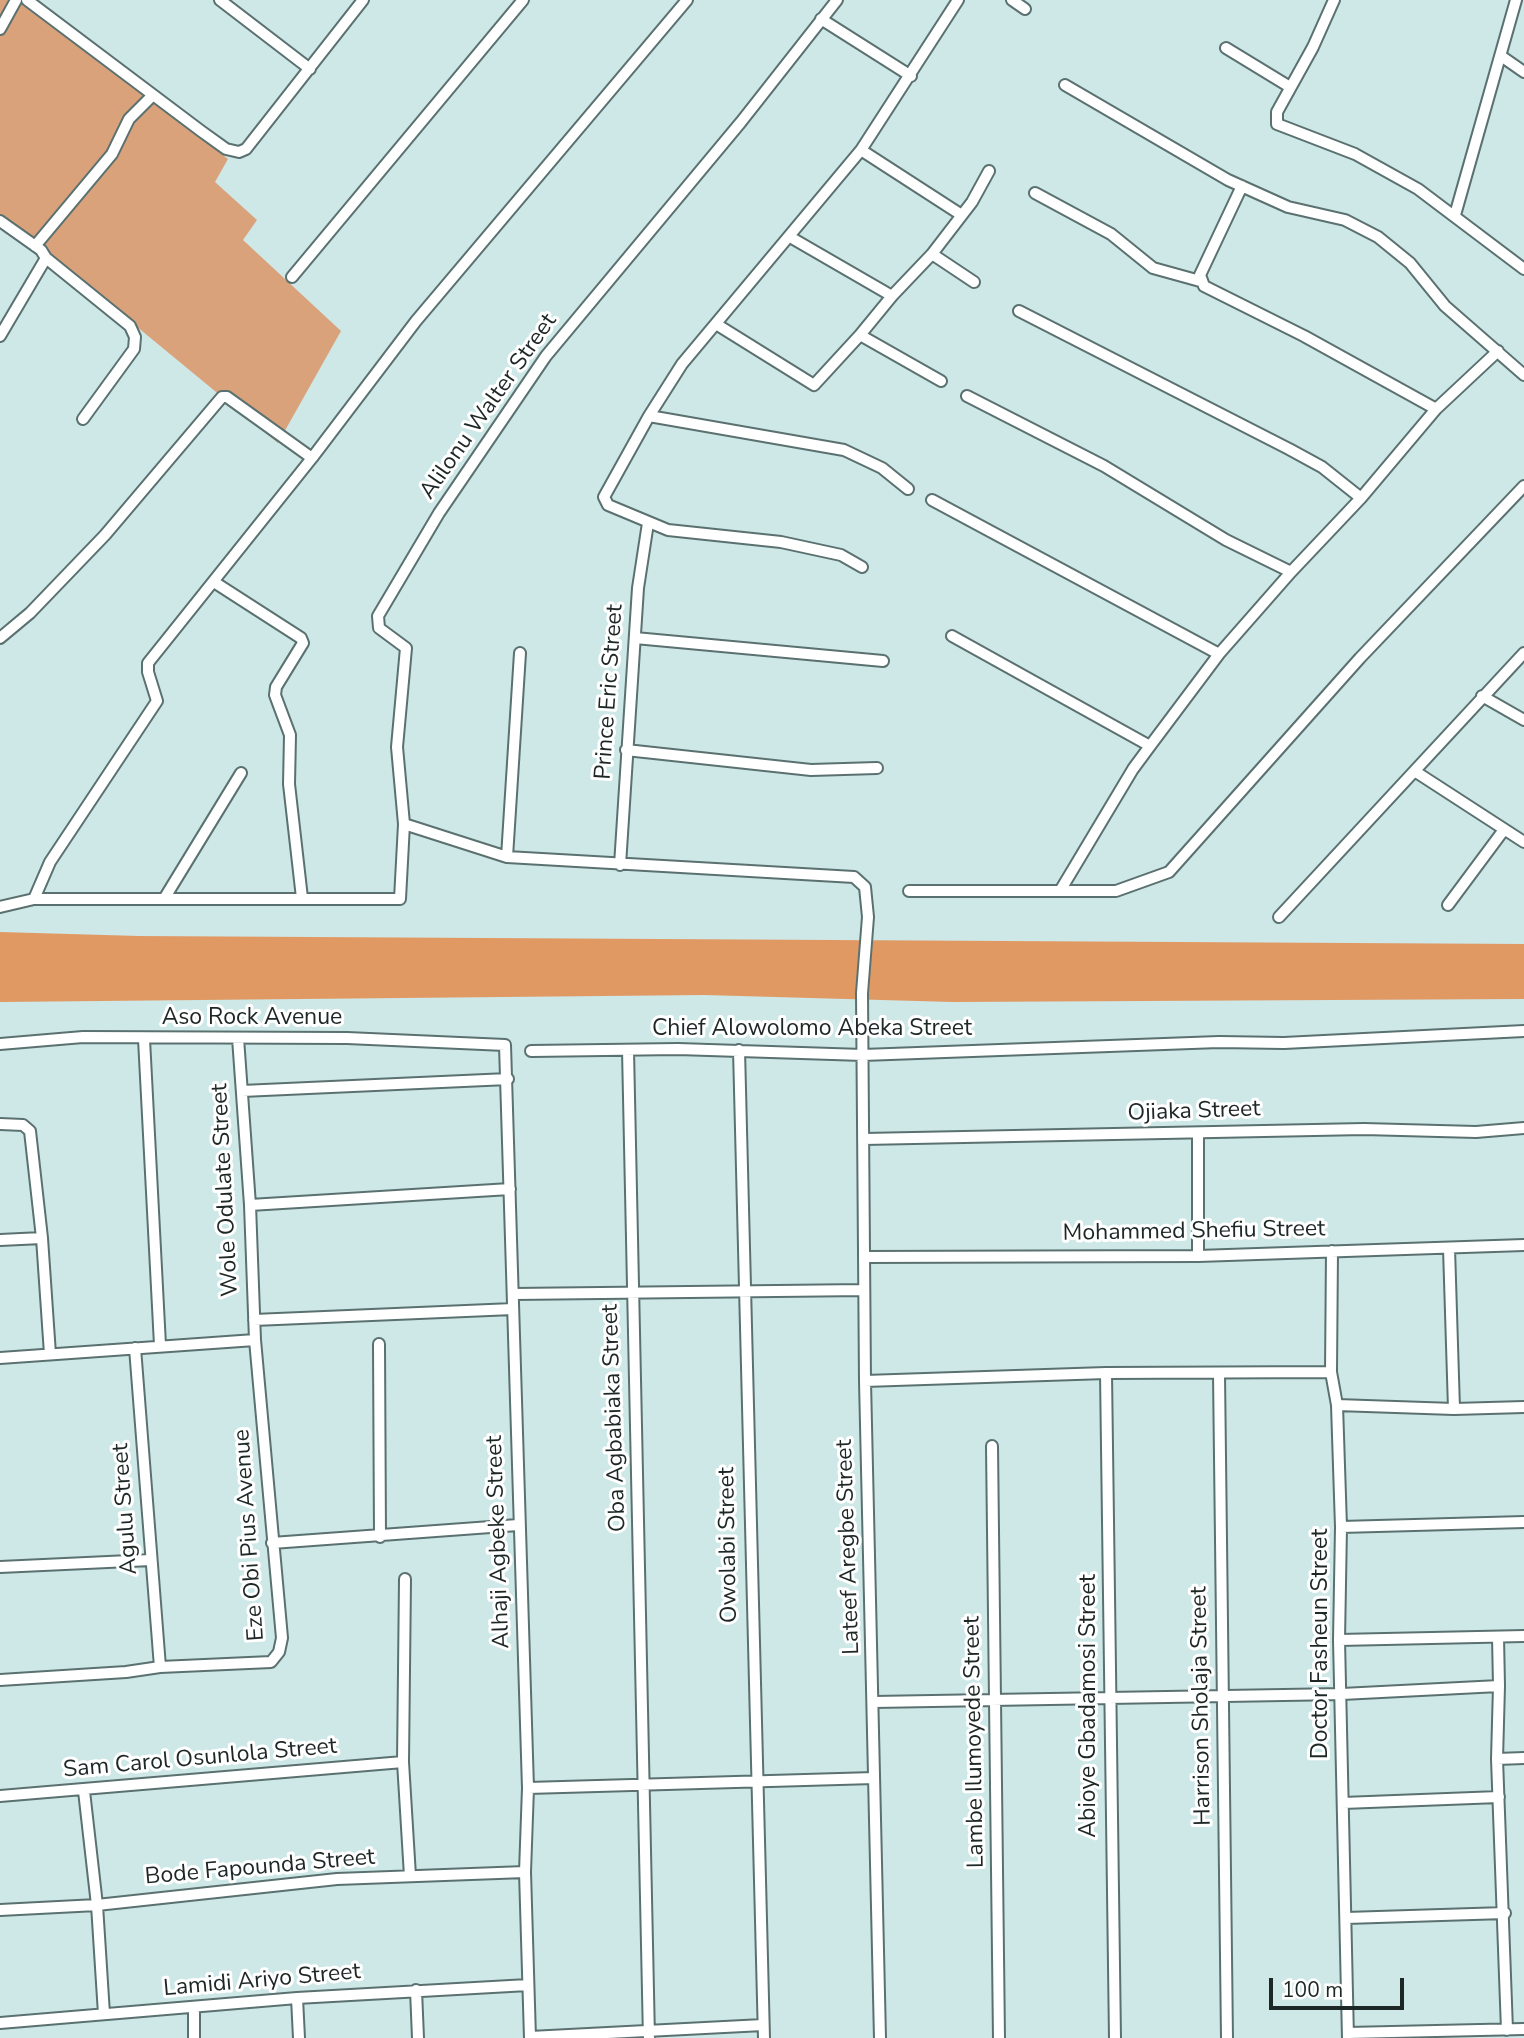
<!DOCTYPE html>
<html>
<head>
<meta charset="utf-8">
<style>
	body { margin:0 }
	#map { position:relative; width:1524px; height:2038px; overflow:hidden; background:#cee7e7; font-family:"Nunito Sans",sans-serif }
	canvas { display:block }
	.scale { position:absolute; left:1269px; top:1978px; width:135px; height:32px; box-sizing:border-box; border:4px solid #1d2726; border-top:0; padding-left:9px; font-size:21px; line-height:24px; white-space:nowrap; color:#1d2726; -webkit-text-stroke:5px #fff; paint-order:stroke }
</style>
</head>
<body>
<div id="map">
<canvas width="1524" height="2038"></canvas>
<div class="scale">100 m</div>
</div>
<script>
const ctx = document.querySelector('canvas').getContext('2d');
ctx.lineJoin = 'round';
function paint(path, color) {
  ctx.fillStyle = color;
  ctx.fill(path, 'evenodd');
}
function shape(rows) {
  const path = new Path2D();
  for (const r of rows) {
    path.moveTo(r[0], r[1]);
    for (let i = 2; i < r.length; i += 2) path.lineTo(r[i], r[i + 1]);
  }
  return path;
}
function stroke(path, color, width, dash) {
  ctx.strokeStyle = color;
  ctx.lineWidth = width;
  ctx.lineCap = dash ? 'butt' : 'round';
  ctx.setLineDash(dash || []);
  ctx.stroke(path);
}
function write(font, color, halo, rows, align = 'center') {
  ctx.font = font + ' "Nunito Sans",sans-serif';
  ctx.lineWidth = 6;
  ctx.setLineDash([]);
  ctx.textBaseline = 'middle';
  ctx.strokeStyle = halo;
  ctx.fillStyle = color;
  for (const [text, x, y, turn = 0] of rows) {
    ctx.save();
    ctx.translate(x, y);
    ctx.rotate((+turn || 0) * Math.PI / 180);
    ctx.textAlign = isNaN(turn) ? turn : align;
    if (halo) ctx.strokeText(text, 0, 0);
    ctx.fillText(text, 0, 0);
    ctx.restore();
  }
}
paint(shape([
	[0,0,19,0,228,159,215,182,257,220,243,240,341,331,278,443,0,214]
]), '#d9a27b');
paint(shape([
	[0,932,139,936,1524,944,1524,999,953,1002,704,995,0,1002]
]), '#e19964');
const street = shape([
	[27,0,201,131,226,149,239,152,246,149,363,0],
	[220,0,310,69],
	[1012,0,1025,9],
	[1334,0,1313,47,1277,112,1277,124,1355,154,1418,189,1524,269],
	[821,19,911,76],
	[0,29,16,0],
	[1226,48,1290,87],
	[1501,56,1524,72],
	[1065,85,1228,180,1288,207,1345,220,1378,237,1410,263,1445,306,1524,375],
	[861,150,960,214],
	[1242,186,1200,275,1204,286,1304,336,1436,409],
	[1035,193,1111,234,1153,268,1200,281],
	[1455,215,1516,0],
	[0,221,41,250,46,258,0,336],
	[790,237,892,296,860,335,941,381],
	[35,246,112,154,129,119,153,95],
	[932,254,974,282],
	[46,258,130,326,135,337,134,349,83,419],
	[292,277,523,0],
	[892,296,932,254,972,202,989,171],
	[1019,311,1289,449,1322,467,1361,498],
	[716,324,814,385,860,335],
	[967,396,1104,466,1226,540,1291,572],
	[649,416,844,450,882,468,908,489],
	[932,500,1219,654],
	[862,567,841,555,781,542,668,530,608,505,604,497,649,416,682,364,861,150,958,0],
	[214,582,301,638,303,643,276,687,275,695,290,735,289,784,302,898],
	[952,636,1150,746,1219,654,1291,572,1361,498,1436,409,1498,351],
	[0,638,30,613,105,535,222,397,227,397,312,458],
	[635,638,883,661],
	[1482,696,1524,720],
	[626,750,811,770,877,768],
	[1416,772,1524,842],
	[404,824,507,857,854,877,865,887,868,917,862,993,865,1381,880,2038],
	[507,857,520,653],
	[620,865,638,588,648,523],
	[909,891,1116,891,1169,872,1360,658,1524,486],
	[1060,891,1133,769,1150,746],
	[34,899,50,862,157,701,148,672,148,663,312,458,416,321,687,0],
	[164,899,241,773],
	[1448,905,1503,831],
	[0,907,34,899,400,899,404,824,397,747,406,648,379,628,378,616,439,513,546,356,741,122,837,0],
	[1279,917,1524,653],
	[144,1039,160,1345],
	[0,1044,83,1037,347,1038,505,1045,528,1788,525,1872,530,2038],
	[628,1050,649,2038],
	[739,1050,764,2038],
	[531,1051,678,1049,863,1055,1219,1042,1284,1043,1524,1031],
	[242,1091,508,1079],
	[0,1124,23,1125,30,1131,42,1238],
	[864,1139,1364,1129,1476,1132,1524,1128],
	[250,1205,510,1189],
	[0,1240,42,1238,50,1354],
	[1449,1248,1454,1409],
	[1332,1251,1331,1372,1337,1405,1341,1527,1339,1640,1348,2038],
	[1198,1256,1198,1134],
	[864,1257,1198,1256,1524,1245],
	[514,1294,864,1290],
	[254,1320,513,1309],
	[379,1344,380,1537],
	[135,1348,160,1667],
	[0,1358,255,1340],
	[1106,1373,1115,2038],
	[1219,1374,1227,2038],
	[865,1381,1106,1373,1331,1372],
	[1337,1405,1454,1409,1524,1407],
	[992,1446,999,2038],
	[1341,1527,1524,1522],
	[272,1543,518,1525],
	[0,1567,151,1560],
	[405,1579,403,1762,410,1876],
	[1498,1637,1499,1686],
	[1339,1640,1524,1636],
	[0,1680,126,1672,160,1667,271,1662,279,1652,282,1638,255,1340,250,1205,238,1038],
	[874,1702,1342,1694,1499,1686,1497,1759,1507,2030],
	[1497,1759,1524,1758],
	[528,1788,874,1778],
	[84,1791,97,1905,104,2014],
	[0,1796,403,1762],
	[1343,1803,1499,1797],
	[0,1910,97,1905,337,1879,525,1872],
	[1346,1918,1505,1913],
	[416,1990,418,2038],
	[297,1998,299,2038],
	[0,2023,297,1998,528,1985],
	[1348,2033,1524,2029],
	[530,2037,763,2025],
	[194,2038,194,2009]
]);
stroke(street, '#5a7170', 14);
stroke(street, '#fff', 10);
write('23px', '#1d2726', '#fff', [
	["Alilonu Walter Street",489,407,-55],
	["Prince Eric Street",610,692,-86],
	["Aso Rock Avenue",252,1018],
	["Chief Alowolomo Abeka Street",812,1029],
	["Ojiaka Street",1194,1112,-2],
	["Wole Odulate Street",226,1190,-93],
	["Mohammed Shefiu Street",1194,1232,-1],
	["Oba Agbabiaka Street",615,1418,-92],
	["Agulu Street",126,1509,-94],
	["Eze Obi Pius Avenue",250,1535,-94],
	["Alhaji Agbeke Street",499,1542,-92],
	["Owolabi Street",729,1545,-91],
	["Lateef Aregbe Street",849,1547,-92],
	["Doctor Fasheun Street",1321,1644,-90],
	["Abioye Gbadamosi Street",1089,1706,-90],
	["Harrison Sholaja Street",1202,1706,-91],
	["Lambe Ilumoyede Street",975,1742,-91],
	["Sam Carol Osunlola Street",200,1759,-5],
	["Bode Fapounda Street",260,1868,-5],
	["Lamidi Ariyo Street",262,1981,-5]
]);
</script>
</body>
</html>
